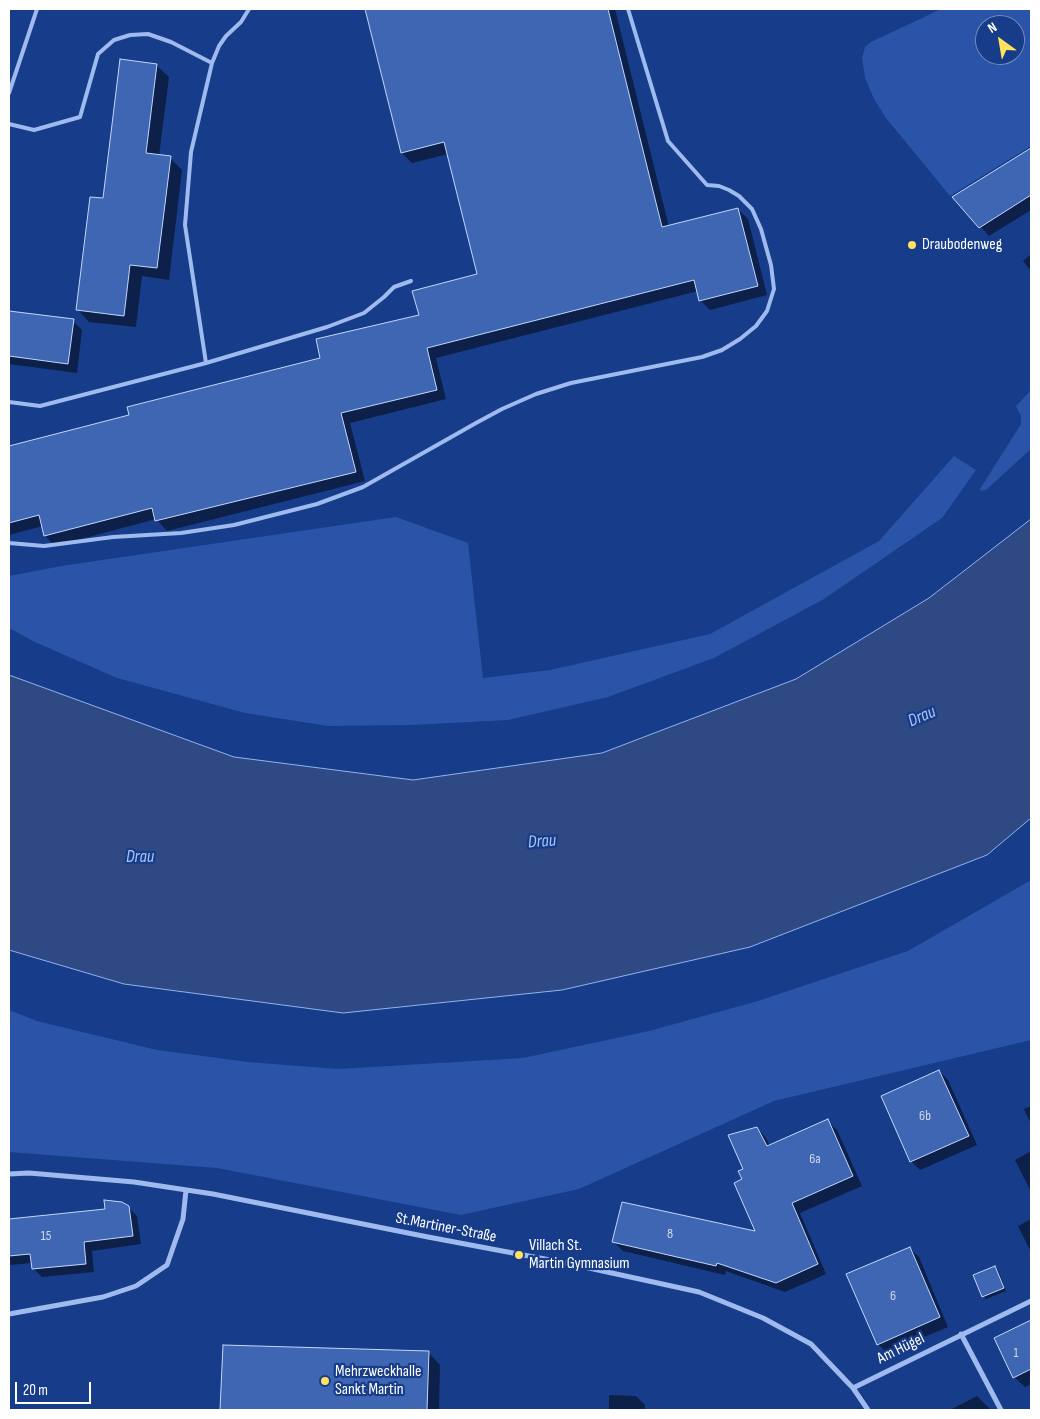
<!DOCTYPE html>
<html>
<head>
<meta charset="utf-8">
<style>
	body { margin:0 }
	#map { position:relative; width:1040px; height:1419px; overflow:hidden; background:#173c89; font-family:"Sofia Sans Condensed",sans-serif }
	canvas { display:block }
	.frame { position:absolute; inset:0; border:10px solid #fff; pointer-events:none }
	.north { position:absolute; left:975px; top:15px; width:50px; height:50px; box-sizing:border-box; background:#173c89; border:1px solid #748ab8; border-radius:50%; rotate:328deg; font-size:14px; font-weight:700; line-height:20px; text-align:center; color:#fff }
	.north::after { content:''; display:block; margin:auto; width:18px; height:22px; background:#ffe25c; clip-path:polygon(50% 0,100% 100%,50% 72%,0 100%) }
	.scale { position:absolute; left:15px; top:1382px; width:76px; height:22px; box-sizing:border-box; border:2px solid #fff; border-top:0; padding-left:6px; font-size:15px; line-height:18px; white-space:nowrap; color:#fff; -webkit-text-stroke:4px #173c89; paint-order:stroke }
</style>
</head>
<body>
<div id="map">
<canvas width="1040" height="1419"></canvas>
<div class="frame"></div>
<div class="north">N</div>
<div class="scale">20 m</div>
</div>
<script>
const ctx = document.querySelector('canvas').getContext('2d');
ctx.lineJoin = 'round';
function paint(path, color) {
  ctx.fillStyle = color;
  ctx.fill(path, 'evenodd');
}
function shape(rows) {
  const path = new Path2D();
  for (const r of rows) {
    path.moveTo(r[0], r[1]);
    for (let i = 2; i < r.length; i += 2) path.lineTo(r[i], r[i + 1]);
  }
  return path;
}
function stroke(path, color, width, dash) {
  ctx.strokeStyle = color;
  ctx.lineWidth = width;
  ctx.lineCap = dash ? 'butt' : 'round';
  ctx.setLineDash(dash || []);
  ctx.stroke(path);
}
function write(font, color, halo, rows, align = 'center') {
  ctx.font = font + ' "Sofia Sans Condensed",sans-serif';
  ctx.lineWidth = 4.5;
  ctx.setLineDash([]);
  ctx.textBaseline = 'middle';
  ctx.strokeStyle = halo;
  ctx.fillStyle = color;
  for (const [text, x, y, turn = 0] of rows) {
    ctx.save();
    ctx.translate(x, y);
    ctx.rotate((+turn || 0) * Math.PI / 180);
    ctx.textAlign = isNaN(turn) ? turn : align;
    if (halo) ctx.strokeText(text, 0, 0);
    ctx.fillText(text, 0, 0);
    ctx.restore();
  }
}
paint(shape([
	[941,9,1031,9,1031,146,950,196,886,118,874,99,865,78,862,58,865,47,871,42],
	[985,25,1015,25,1015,55,985,55],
	[1031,390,1031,449,987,489,981,491,980,489,1021,424,1021,416,1016,406],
	[954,456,976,470,942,518,824,599,714,658,608,697,508,720,413,725,328,726,245,713,117,678,35,642,9,628,9,576,61,566,396,517,468,543,483,678,550,670,710,634,879,541],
	[1031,880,1031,1040,774,1101,579,1189,461,1215,217,1168,9,1152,9,1010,37,1021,157,1050,248,1062,338,1069,523,1058,649,1031,758,1001,908,951]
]), '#2954a7');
const water = shape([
	[1031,519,1031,818,987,855,750,947,562,990,343,1013,124,984,9,950,9,675,234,757,413,780,602,753,796,679,929,598,1031,519]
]);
paint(water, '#2e4983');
stroke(water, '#91b3f1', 1);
paint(shape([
	[366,9,615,9,669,227,738,209,748,219,767,295,710,310,700,300,698,291,436,358,446,399,350,423,365,481,167,531,156,519,55,546,45,536,43,526,9,535,9,447,131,415,322,359,420,315,478,275,448,154,412,163,402,153],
	[156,65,169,77,159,156,170,158,182,170,169,280,142,276,136,327,89,322,77,309,104,200],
	[1031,149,1031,210,989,236,954,197],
	[1031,254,1031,271,1023,261],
	[9,312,73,321,82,330,77,373,9,364],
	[939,1071,948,1080,977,1145,920,1170,911,1161],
	[1031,1106,1031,1124,1024,1109],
	[828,1121,837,1130,862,1186,800,1213,826,1274,785,1292,726,1271,725,1275,623,1251,614,1242,758,1233,744,1180,745,1169,757,1128,766,1138,770,1146],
	[1031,1151,1031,1192,1015,1160],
	[128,1207,137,1216,141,1244,92,1251,94,1272,42,1277,33,1268,32,1263,9,1265,9,1220],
	[1031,1219,1031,1252,1018,1226],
	[909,1248,919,1257,948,1327,887,1353,878,1344],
	[995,1267,998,1270,1006,1291,986,1299,983,1296],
	[1031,1321,1031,1384,1025,1387,1014,1377,996,1338],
	[224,1346,428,1352,440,1365,439,1410,221,1410],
	[609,1395,636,1396,645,1405,645,1410,609,1410],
	[977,1396,991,1410,950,1410]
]), '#0007');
const building = shape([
	[365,9,608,9,662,227,738,208,758,286,699,301,694,280,427,348,437,390,341,413,356,472,155,521,152,508,44,536,39,515,9,523,9,446,129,415,127,407,320,358,316,339,419,315,412,291,477,274,444,142,401,153,365,9],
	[120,59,157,64,146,153,171,156,157,268,130,265,124,316,76,310,90,197,103,198,120,59],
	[1031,148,1031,195,979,228,952,197,1031,148],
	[9,311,74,319,68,364,9,356,9,311],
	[939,1070,969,1136,910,1162,881,1096,939,1070],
	[828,1119,853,1176,792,1203,818,1264,776,1283,717,1263,716,1266,612,1242,622,1202,755,1231,734,1183,742,1179,738,1171,743,1169,728,1135,757,1127,767,1146,828,1119],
	[104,1200,122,1202,129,1206,133,1236,84,1242,86,1264,32,1269,30,1254,9,1256,9,1219,105,1209,104,1200],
	[910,1247,940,1317,877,1345,846,1274,910,1247],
	[995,1266,1004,1288,982,1297,973,1275,995,1266],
	[1031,1320,1031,1369,1013,1378,994,1338,1031,1320],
	[223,1345,429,1351,427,1410,220,1410,223,1345]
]);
paint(building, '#3f66b2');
stroke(building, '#c4d7fa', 1);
stroke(shape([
	[9,93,37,9],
	[9,124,34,130,80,117,98,54,114,40,130,35,148,34,171,42,212,63],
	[206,363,327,327,364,313,384,297,394,287,411,281],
	[9,402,40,406,206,363,185,225,191,152,212,63,219,46,226,36,241,22,249,9],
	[9,543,44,546,113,537,181,533,234,525,317,504,363,487,476,423,502,409,536,394,571,383,702,357,722,350,740,339,756,326,767,311,774,289,771,265,761,229,752,209,739,196,729,190,719,186,707,185,668,141,628,9]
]), '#9ebaee', 4);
stroke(shape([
	[9,1174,29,1173,134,1182,213,1194,428,1237,566,1263,699,1292,763,1318,811,1344,853,1388,868,1410],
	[9,1314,103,1297,136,1286,167,1265,183,1219,186,1190],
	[961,1334,1001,1410],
	[853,1388,1031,1301]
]), '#9ebaee', 5);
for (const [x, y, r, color] of [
	[912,245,5,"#ffe25c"],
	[519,1255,5,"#ffe25c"],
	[325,1381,5,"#ffe25c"]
]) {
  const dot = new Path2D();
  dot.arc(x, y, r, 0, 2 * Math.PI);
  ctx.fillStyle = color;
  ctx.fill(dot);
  stroke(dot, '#173c89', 2);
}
write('14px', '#cfd9ec', null, [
	["6b",925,1116],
	["6a",815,1159],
	["8",670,1234],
	["15",46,1236],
	["6",893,1296],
	["1",1016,1353]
]);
write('16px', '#fff', '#173c89', [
	["Draubodenweg",922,245],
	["Villach St.",529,1246],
	["Martin Gymnasium",529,1264],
	["Mehrzweckhalle",335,1372],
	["Sankt Martin",335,1390]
], 'left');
write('16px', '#fff', '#173c89', [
	["St.Martiner-Straße",446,1228,11],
	["Am Hügel",901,1349,-26]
]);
write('italic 18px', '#aac4f5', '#173c89', [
	["Drau",922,717,-24],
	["Drau",542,842,-4],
	["Drau",140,857]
]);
</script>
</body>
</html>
